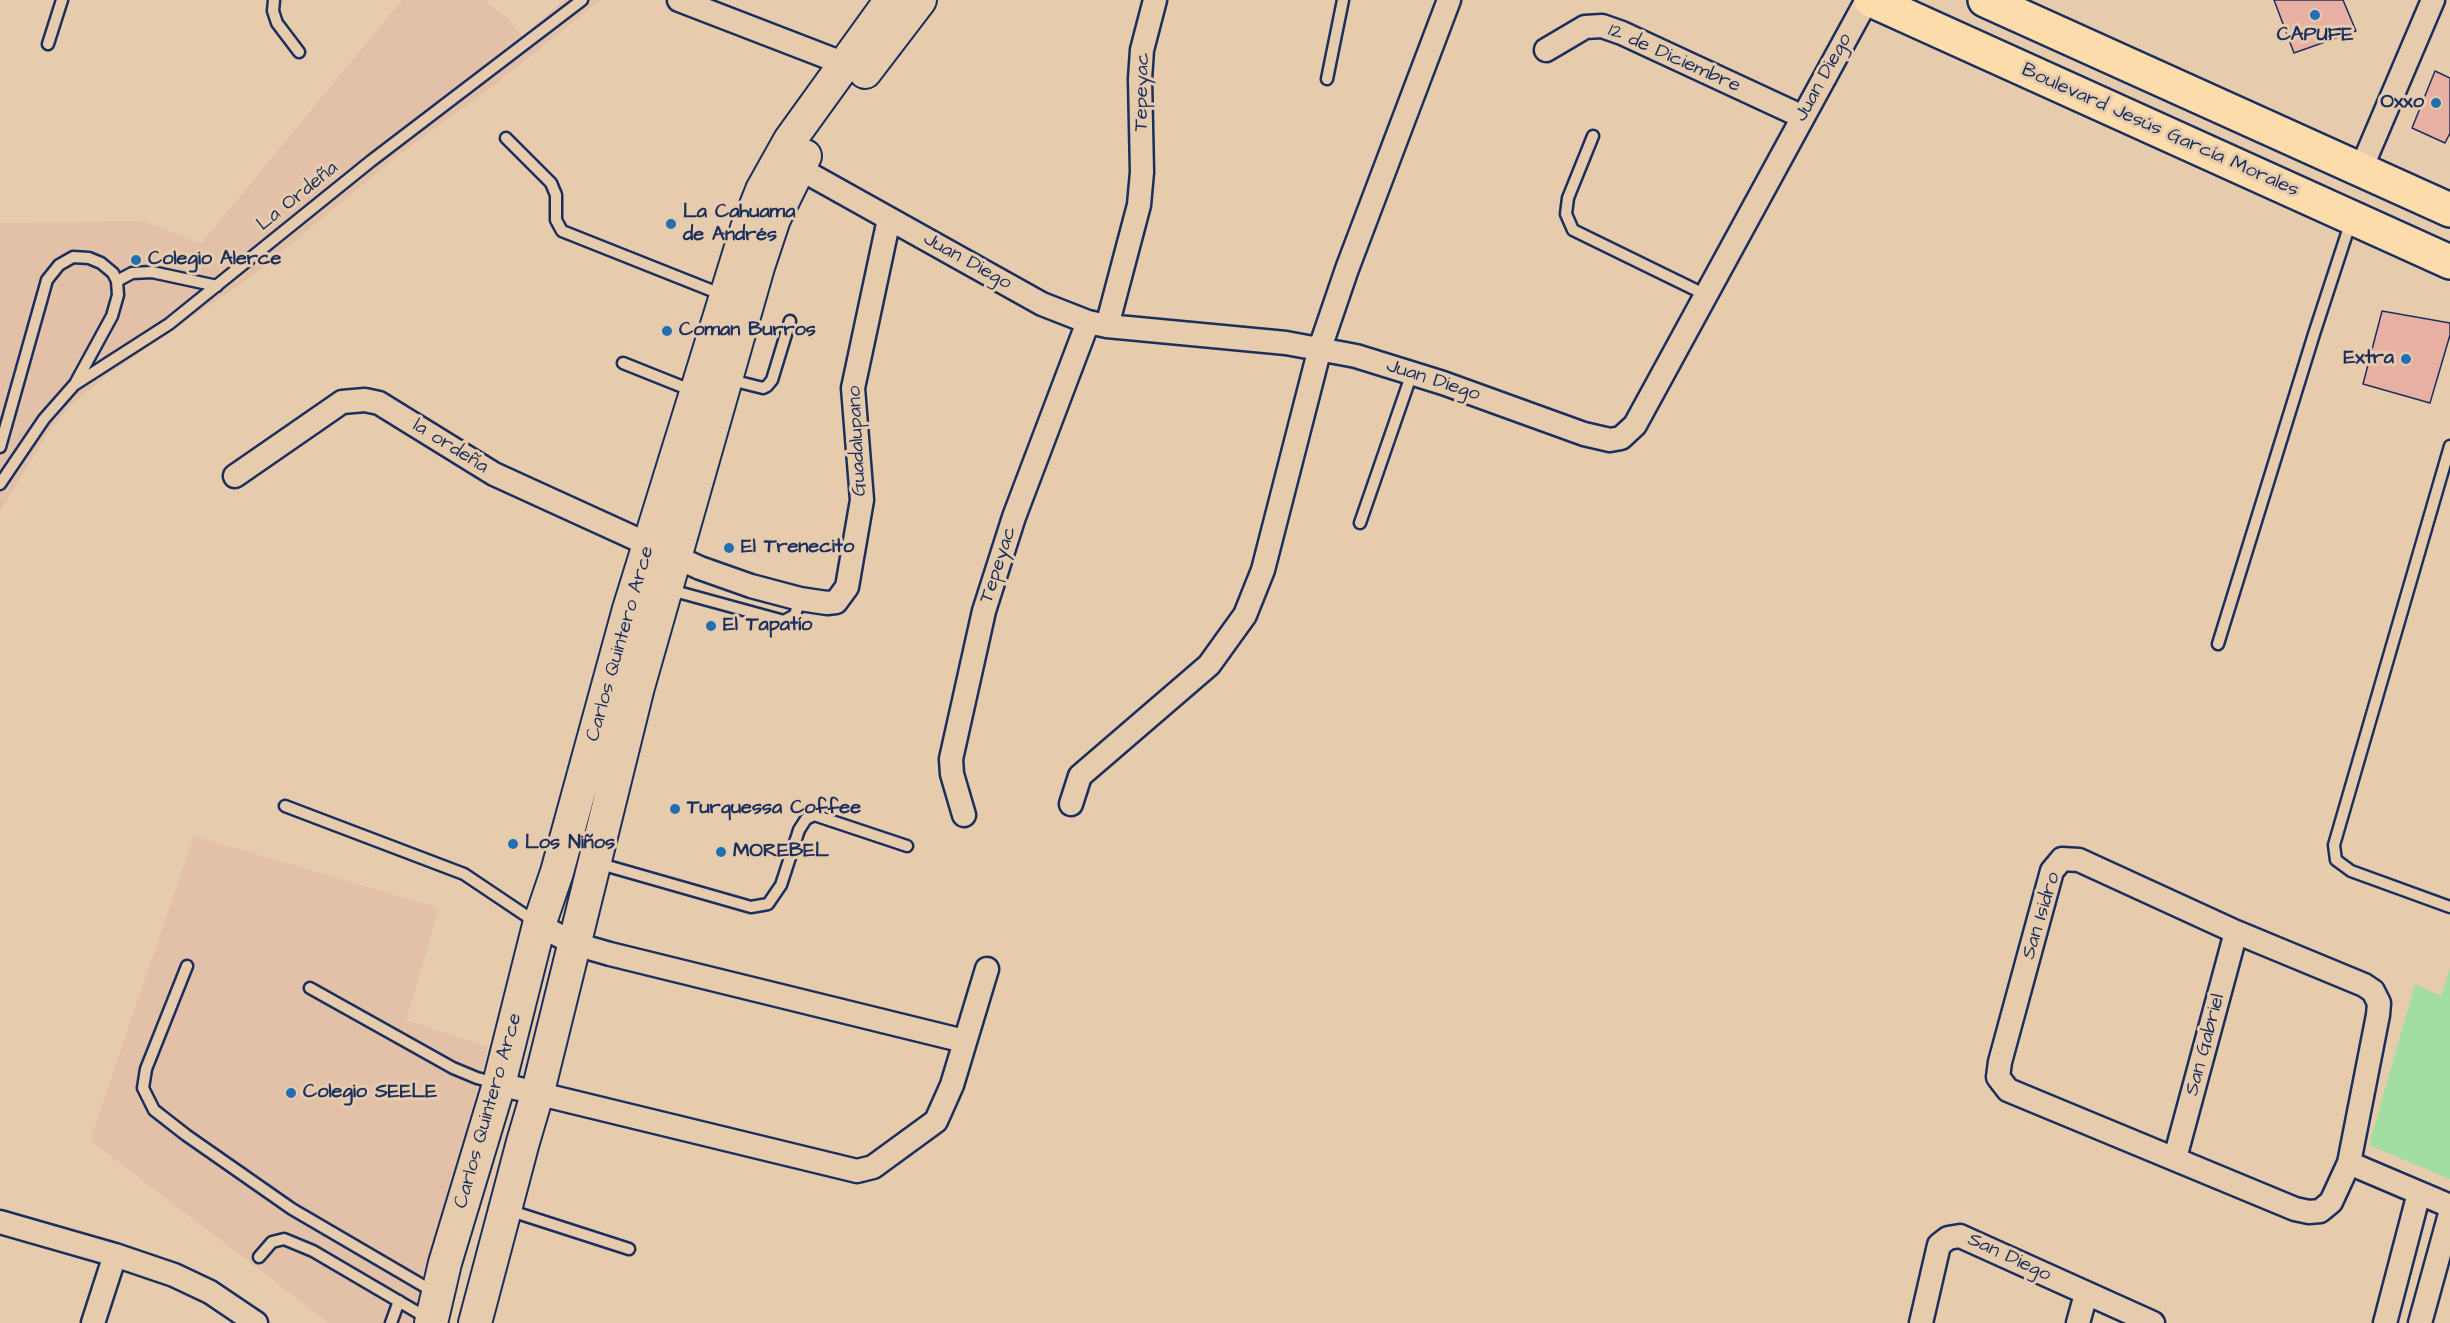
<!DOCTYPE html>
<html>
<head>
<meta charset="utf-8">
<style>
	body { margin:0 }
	canvas { display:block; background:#e6cbad }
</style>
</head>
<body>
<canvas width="2450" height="1323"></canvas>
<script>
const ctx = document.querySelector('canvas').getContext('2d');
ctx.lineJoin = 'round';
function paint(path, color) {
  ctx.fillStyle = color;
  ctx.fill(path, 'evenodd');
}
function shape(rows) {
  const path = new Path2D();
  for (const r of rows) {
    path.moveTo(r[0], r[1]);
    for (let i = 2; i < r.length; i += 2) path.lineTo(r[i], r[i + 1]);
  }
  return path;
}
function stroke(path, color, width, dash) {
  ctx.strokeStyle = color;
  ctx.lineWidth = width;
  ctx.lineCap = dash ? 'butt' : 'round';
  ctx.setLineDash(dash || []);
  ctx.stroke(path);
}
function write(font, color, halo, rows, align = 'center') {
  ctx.font = font + ' "Architects Daughter",sans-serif';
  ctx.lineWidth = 6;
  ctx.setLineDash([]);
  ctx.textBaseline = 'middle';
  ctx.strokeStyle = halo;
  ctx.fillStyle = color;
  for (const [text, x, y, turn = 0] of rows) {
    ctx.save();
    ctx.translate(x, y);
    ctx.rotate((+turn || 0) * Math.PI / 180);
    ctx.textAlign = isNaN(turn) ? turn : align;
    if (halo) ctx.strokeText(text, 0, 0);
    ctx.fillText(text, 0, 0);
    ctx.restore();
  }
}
paint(shape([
	[402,0,484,0,507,18,522,36,564,0,601,0,489,89,395,158,254,275,109,374,87,392,68,408,49,431,0,512,0,223,144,221,201,244],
	[194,836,439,908,406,1020,488,1047,416,1323,329,1323,90,1140]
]), '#e3c0a8');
paint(shape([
	[2450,968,2450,1179,2369,1145,2415,984,2441,996]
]), '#a2dda2');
const building = shape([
	[2274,0,2343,0,2356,31,2294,53,2274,0],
	[2435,71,2450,78,2450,133,2445,143,2412,128,2435,71],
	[2382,311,2450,323,2450,335,2430,403,2363,384,2382,311]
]);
paint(building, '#e8afa3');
stroke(building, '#1b2f5e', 1.5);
const lane = shape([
	[274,0,273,11,277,23,299,52],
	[48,44,62,0],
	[1327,79,1343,0],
	[1593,136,1568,198,1566,214,1573,230,1706,295],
	[506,138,551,183,556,195,556,220,562,231,723,295],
	[117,281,132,273,152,272,217,286],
	[623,363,693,391],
	[727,379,763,388,767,386,772,380,790,321],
	[2450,446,2334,845,2336,860,2351,871,2450,907],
	[0,447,47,280,59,265,73,257,89,258,101,263,113,273,117,281,118,295,112,316,76,382],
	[0,484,44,419,74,385,169,324,371,161,582,0],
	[1360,523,1412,373],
	[667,589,784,621,795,615,800,599],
	[2218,644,2314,334,2351,221],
	[285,806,464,874,537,923],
	[597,863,751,907,768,904,781,885,799,830,806,819,814,815,907,846],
	[187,966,146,1069,143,1088,154,1110,186,1135,292,1209,434,1292],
	[310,988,453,1068,477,1078,496,1083],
	[508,1210,629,1249],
	[259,1257,272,1242,284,1239,313,1251,429,1319],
	[391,1323,399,1301]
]);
const street = shape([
	[679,0,845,64],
	[1546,50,1585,27,1602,26,1622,33,1803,117],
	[786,161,1042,304,1088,322,1107,326,1286,343,1356,356,1443,383,1584,434,1610,440,1621,438,1635,425,1867,0],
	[2361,169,2433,0],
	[1107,326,1139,205,1142,172,1140,79,1142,50,1155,0],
	[235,476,342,402,365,400,379,403,494,474,700,568,751,586,800,599,827,603,836,602,847,587,862,500,853,388,889,219],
	[1071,804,1080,776,1209,665,1245,615,1263,570,1320,348,1347,269,1449,0],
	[964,815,952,774,951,759,984,611,1014,517,1088,322],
	[2062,859,2079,860,2236,932,2364,985,2373,991,2379,1003,2378,1015,2349,1163,2331,1202,2320,1211,2309,1212,2295,1209,2008,1090,1998,1077,2000,1062,2052,871,2062,859],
	[539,925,575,944,610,954,964,1041],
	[499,1084,857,1171,873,1167,936,1121,952,1085,987,969],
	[2175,1158,2236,932],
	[2349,1163,2450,1206],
	[0,1222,115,1255,174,1275,210,1292,256,1323],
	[93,1323,115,1255],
	[1921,1323,1939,1245,1948,1238,1960,1236,2153,1323],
	[2078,1323,2086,1294],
	[2385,1323,2419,1193],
	[2420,1323,2450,1214]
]);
const secondary = shape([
	[865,72,920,0],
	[431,1323,445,1263,499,1084,539,925,557,872,629,609,747,228,762,190,790,140,891,0],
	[475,1323,523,1142,538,1091,638,687,758,267,774,219,805,156]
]);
const primary = shape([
	[1871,0,2450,262],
	[1985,0,2450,210]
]);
stroke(lane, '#1b2f5e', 15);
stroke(street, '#1b2f5e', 27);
stroke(secondary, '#1b2f5e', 36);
stroke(primary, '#1b2f5e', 38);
stroke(lane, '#e6cbad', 10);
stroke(street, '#e6cbad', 22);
stroke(secondary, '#e6cbad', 32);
stroke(primary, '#fddcac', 33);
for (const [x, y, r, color] of [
	[2315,15,6,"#1f6fb2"],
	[2436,103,6,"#1f6fb2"],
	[671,224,6,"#1f6fb2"],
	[136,260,6,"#1f6fb2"],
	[667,331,6,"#1f6fb2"],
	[2406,359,6,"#1f6fb2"],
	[729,548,6,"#1f6fb2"],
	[711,626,6,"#1f6fb2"],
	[675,809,6,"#1f6fb2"],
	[513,844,6,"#1f6fb2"],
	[721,852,6,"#1f6fb2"],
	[291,1093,6,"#1f6fb2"]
]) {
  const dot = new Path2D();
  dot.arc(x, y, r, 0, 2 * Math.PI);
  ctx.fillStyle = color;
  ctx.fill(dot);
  stroke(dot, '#e6cbad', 2);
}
write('bold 20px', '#1b2f5e', '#e6cbad', [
	["CAPUFE",2315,36,"center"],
	["Oxxo",2424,103,"right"],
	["La Cahuama",683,213],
	["de Andrés",683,236],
	["Colegio Alerce",148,260],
	["Coman Burros",679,331],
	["Extra",2394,359,"right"],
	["El Trenecito",741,548],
	["El Tapatío",723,626],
	["Turquessa Coffee",687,809],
	["Los Niños",525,844],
	["MOREBEL",733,852],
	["Colegio SEELE",303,1093]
], 'left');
write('20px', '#1b2f5e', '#e6cbad', [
	["12 de Diciembre",1674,59,24],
	["Juan Diego",1824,78,-61],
	["Tepeyac",1143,92,-89],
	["Boulevard Jesús García Morales",2160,131,24],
	["La Ordeña",298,197,-39],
	["Juan Diego",967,262,29],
	["Juan Diego",1433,381,18],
	["Guadalupano",858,441,-93],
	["la ordeña",450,447,32],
	["Tepeyac",999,565,-72],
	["Carlos Quintero Arce",621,644,-74],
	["San Isidro",2042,916,-73],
	["San Gabriel",2206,1045,-75],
	["Carlos Quintero Arce",489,1111,-74],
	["San Diego",2009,1258,25]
]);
</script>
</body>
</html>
